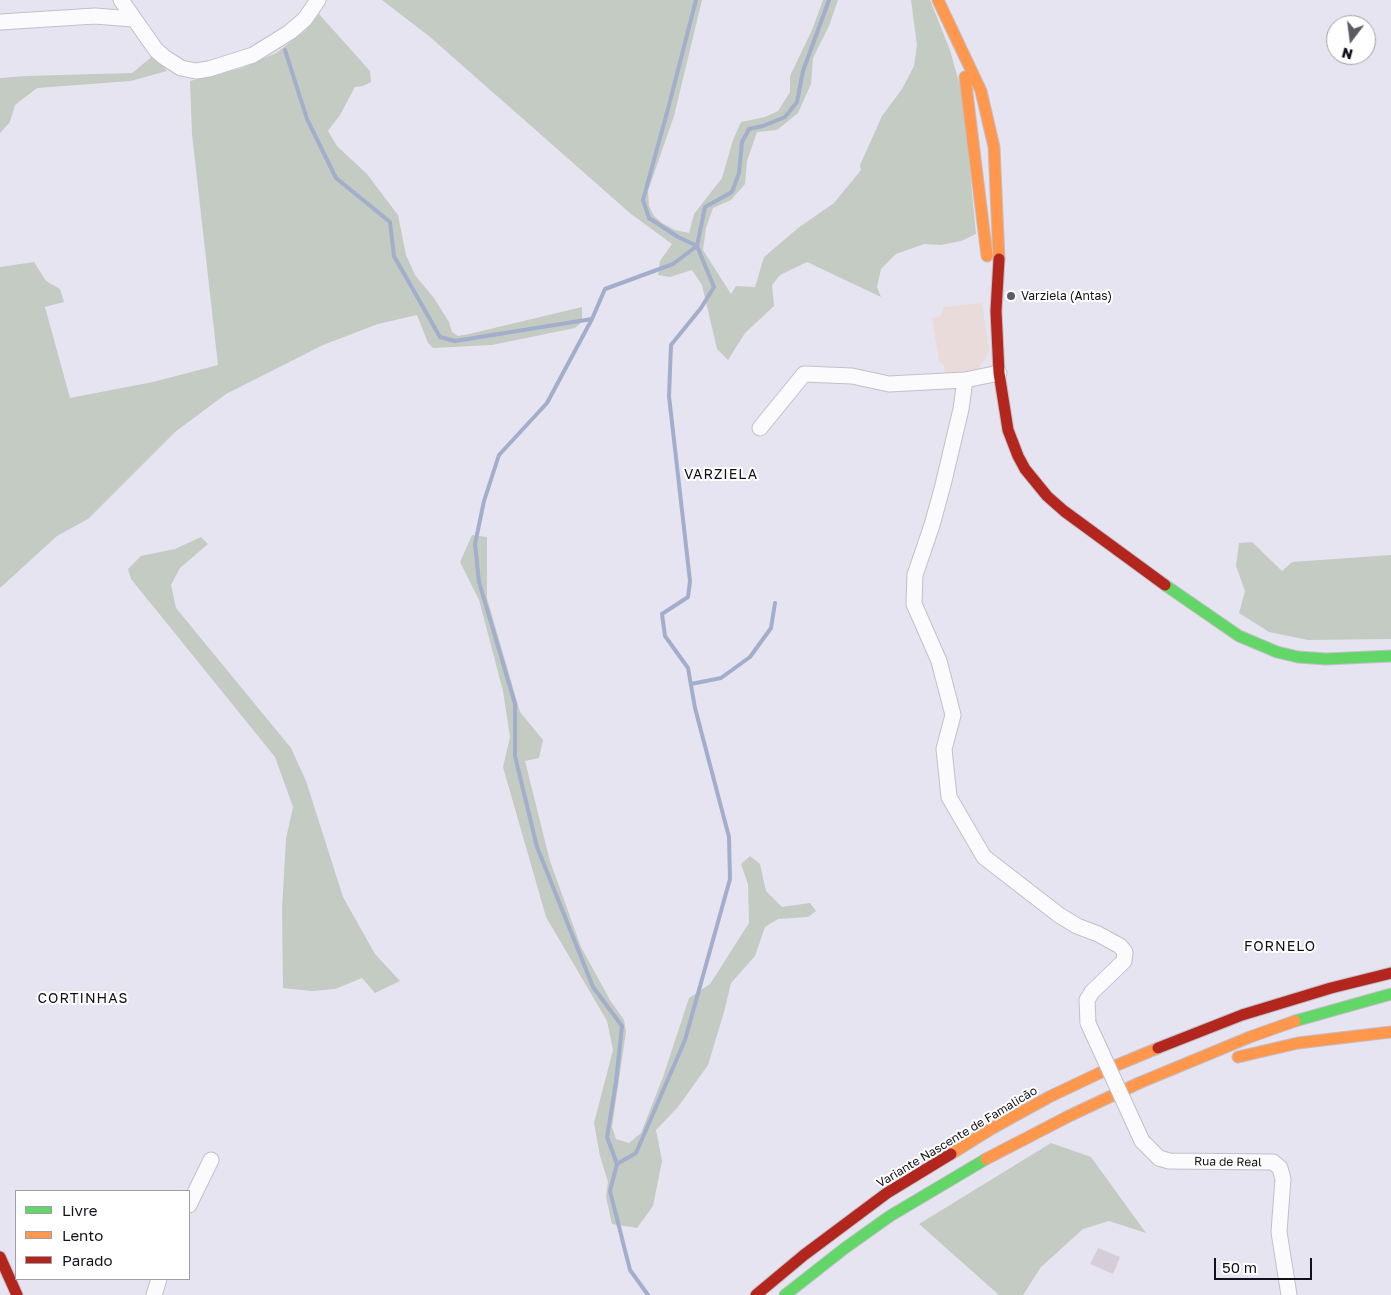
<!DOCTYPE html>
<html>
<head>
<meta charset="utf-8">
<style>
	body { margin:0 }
	#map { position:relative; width:1391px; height:1295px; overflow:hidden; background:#e7e4f1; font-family:"Golos Text",sans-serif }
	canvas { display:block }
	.legend { position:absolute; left:15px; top:1190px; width:175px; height:90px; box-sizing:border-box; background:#fff; border:1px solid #a19fa3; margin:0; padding:6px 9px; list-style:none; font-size:15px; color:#131019 }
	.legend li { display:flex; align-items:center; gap:10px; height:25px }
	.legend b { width:25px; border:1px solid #a19fa3 }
	.north { position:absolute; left:1326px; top:15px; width:50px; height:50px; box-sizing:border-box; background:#fff; border:1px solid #a19fa3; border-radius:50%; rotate:195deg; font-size:14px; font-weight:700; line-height:20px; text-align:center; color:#131019 }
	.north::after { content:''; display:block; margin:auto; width:18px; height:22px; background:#5d5a65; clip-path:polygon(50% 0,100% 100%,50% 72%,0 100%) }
	.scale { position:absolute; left:1214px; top:1258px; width:98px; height:22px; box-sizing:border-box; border:2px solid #131019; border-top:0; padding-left:6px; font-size:15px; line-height:18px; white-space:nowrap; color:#131019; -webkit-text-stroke:4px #fff; paint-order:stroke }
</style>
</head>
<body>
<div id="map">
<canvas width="1391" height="1295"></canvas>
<ul class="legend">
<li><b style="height:6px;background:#63d668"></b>Livre</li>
<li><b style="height:6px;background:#ff974d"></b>Lento</li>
<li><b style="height:6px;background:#b3261e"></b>Parado</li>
</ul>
<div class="north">N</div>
<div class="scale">50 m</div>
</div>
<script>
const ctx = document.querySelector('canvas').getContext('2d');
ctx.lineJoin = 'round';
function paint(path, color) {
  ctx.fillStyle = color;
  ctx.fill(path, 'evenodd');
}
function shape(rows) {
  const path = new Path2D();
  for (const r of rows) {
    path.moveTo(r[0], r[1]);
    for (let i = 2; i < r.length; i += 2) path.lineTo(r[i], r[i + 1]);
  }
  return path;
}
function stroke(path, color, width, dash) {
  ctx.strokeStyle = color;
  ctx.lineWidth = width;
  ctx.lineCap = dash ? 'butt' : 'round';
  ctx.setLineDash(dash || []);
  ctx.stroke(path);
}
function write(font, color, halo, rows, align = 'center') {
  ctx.font = font + ' "Golos Text",sans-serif';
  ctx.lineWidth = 4;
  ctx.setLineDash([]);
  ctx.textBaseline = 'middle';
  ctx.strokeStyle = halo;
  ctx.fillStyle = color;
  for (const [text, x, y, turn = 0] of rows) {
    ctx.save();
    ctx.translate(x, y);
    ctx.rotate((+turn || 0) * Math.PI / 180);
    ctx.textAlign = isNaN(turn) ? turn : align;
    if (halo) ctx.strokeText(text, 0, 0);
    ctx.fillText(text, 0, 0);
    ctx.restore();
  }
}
paint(shape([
	[982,303,989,350,987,356,977,371,945,375,944,365,939,362,932,318,940,316,944,307]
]), '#e9dbda');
paint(shape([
	[382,0,702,0,674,116,648,191,649,206,654,216,662,223,675,230,689,233,694,214,722,178,733,140,741,122,765,117,778,111,790,92,790,76,812,30,823,0,838,0,829,26,813,58,811,84,798,113,777,130,757,132,747,161,745,184,731,200,713,208,706,228,703,250,731,294,736,286,755,287,764,257,798,228,834,203,861,170,860,165,882,116,902,89,914,66,917,45,911,0,930,0,950,50,963,97,976,234,961,241,941,245,924,244,896,254,881,269,877,287,881,297,807,262,780,275,772,285,774,306,745,333,728,360,717,349,702,285,692,270,670,277,658,275,660,261,672,244,631,214,430,37],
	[319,14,370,71,371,82,363,86,355,87,340,115,328,131,337,146,367,174,398,215,406,255,415,275,434,298,449,322,452,332,458,336,469,334,582,307,582,322,575,328,492,345,433,348,428,343,417,315,378,324,323,345,226,394,175,432,88,519,57,536,0,588,0,267,34,262,46,281,60,289,64,302,45,307,70,398,153,382,218,365,192,134,190,81,242,68,276,53,306,30],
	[154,55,167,71,131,81,37,88,15,105,10,122,0,133,0,78,27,76,132,73],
	[472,535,487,537,487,598,520,712,543,740,539,758,525,761,550,861,581,947,610,1000,624,1020,626,1032,612,1127,616,1139,629,1143,641,1133,663,1077,689,998,710,984,749,923,748,884,741,864,750,856,760,864,766,891,782,907,810,903,816,911,808,917,778,919,765,927,755,956,731,983,724,1012,708,1065,678,1107,656,1130,662,1161,653,1206,637,1228,612,1224,606,1197,608,1182,600,1156,594,1123,613,1050,607,1021,546,917,503,767,510,737,503,691,479,600,460,562],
	[201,537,208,544,180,568,171,585,176,608,291,748,306,781,343,897,375,954,400,981,375,993,362,978,335,989,312,991,283,988,282,909,286,839,293,807,275,757,131,579,128,569,141,556,175,549],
	[1252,542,1282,571,1292,562,1391,555,1391,639,1308,640,1269,632,1239,613,1245,591,1236,566,1239,543],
	[1051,1143,1091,1157,1146,1233,1109,1221,1083,1229,1041,1267,1023,1295,999,1295,919,1224]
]), '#c3cbc2');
stroke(shape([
	[285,50,307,119,336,178,390,222,394,256,440,337,455,341,592,319],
	[691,684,721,678,750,657,771,628,775,603],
	[617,1164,607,1137,616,1082,622,1026,593,987,537,847,515,756,515,704,479,582,475,544,484,501,499,455,547,403,592,319,605,289,673,264,697,246,678,237,649,218,643,200,668,109,696,0],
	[648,1295,630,1270,610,1191,617,1164,636,1153,685,1040,730,879,729,837,695,708,688,668,665,636,662,614,688,597,690,581,669,396,671,345,701,308,714,287,697,246,705,207,732,192,739,173,742,142,749,129,763,126,785,117,797,102,803,71,829,0]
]), '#a2aecb', 4);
paint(shape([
	[1098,1248,1120,1257,1113,1274,1090,1264]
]), '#d6cdd9');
const street = shape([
	[121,0,156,50,164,57,181,68,196,71,209,69,253,55,290,32,305,19,318,0],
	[0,22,95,16,133,19],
	[999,373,965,380,961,409,943,485,932,525,915,575,914,604,939,661,953,715,944,749,949,797,984,857,1059,915,1077,926,1098,934,1120,946,1125,952,1124,961,1092,992,1087,1000,1088,1023],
	[760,428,804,374,852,376,889,384,965,380],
	[1142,1141,1159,1158,1169,1161,1273,1162,1280,1168,1283,1179,1279,1232,1289,1295],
	[189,1205,211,1160],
	[154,1295,159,1279]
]);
const fast = shape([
	[1165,585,1239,636,1277,652,1298,657,1326,659,1391,656],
	[1295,1021,1391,994],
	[785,1295,845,1248,890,1216,986,1159]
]);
const slow = shape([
	[938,0,981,91,994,147,999,259],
	[965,77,987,256],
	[1238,1057,1298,1043,1391,1032],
	[951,1154,991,1129,1049,1097,1110,1068,1158,1048],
	[986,1159,1069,1116,1139,1083,1250,1037,1295,1021]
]);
const jam = shape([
	[999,259,996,311,999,373,1008,430,1018,456,1025,469,1047,496,1064,511,1165,585],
	[1158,1048,1242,1015,1331,988,1391,973],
	[0,1257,17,1295],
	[756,1295,804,1255,887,1193,951,1154]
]);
stroke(street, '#c2bfca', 17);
stroke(fast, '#c2bfca', 13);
stroke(slow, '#c2bfca', 13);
stroke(jam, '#c2bfca', 13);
stroke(street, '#fbfbfd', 15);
stroke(fast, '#63d668', 11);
stroke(slow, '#ff974d', 11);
stroke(jam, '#b3261e', 11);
const streetBridge = shape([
	[1088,1023,1142,1141]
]);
stroke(streetBridge, '#c2bfca', 17, []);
stroke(streetBridge, '#fbfbfd', 15);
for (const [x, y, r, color] of [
	[1011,296,5,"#5d5a65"]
]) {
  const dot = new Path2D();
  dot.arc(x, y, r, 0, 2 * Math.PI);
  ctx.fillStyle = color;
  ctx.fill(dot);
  stroke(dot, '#fff', 2);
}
write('12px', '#131019', '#fff', [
	["Varziela (Antas)",1021,296]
], 'left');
write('12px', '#131019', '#fff', [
	["Variante Nascente de Famalicão",957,1137,-31],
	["Rua de Real",1228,1162,1]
]);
ctx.letterSpacing = '1px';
write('14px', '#131019', '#fff', [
	["VARZIELA",721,475],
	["FORNELO",1280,947],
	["CORTINHAS",83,999]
]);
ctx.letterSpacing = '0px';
</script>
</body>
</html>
